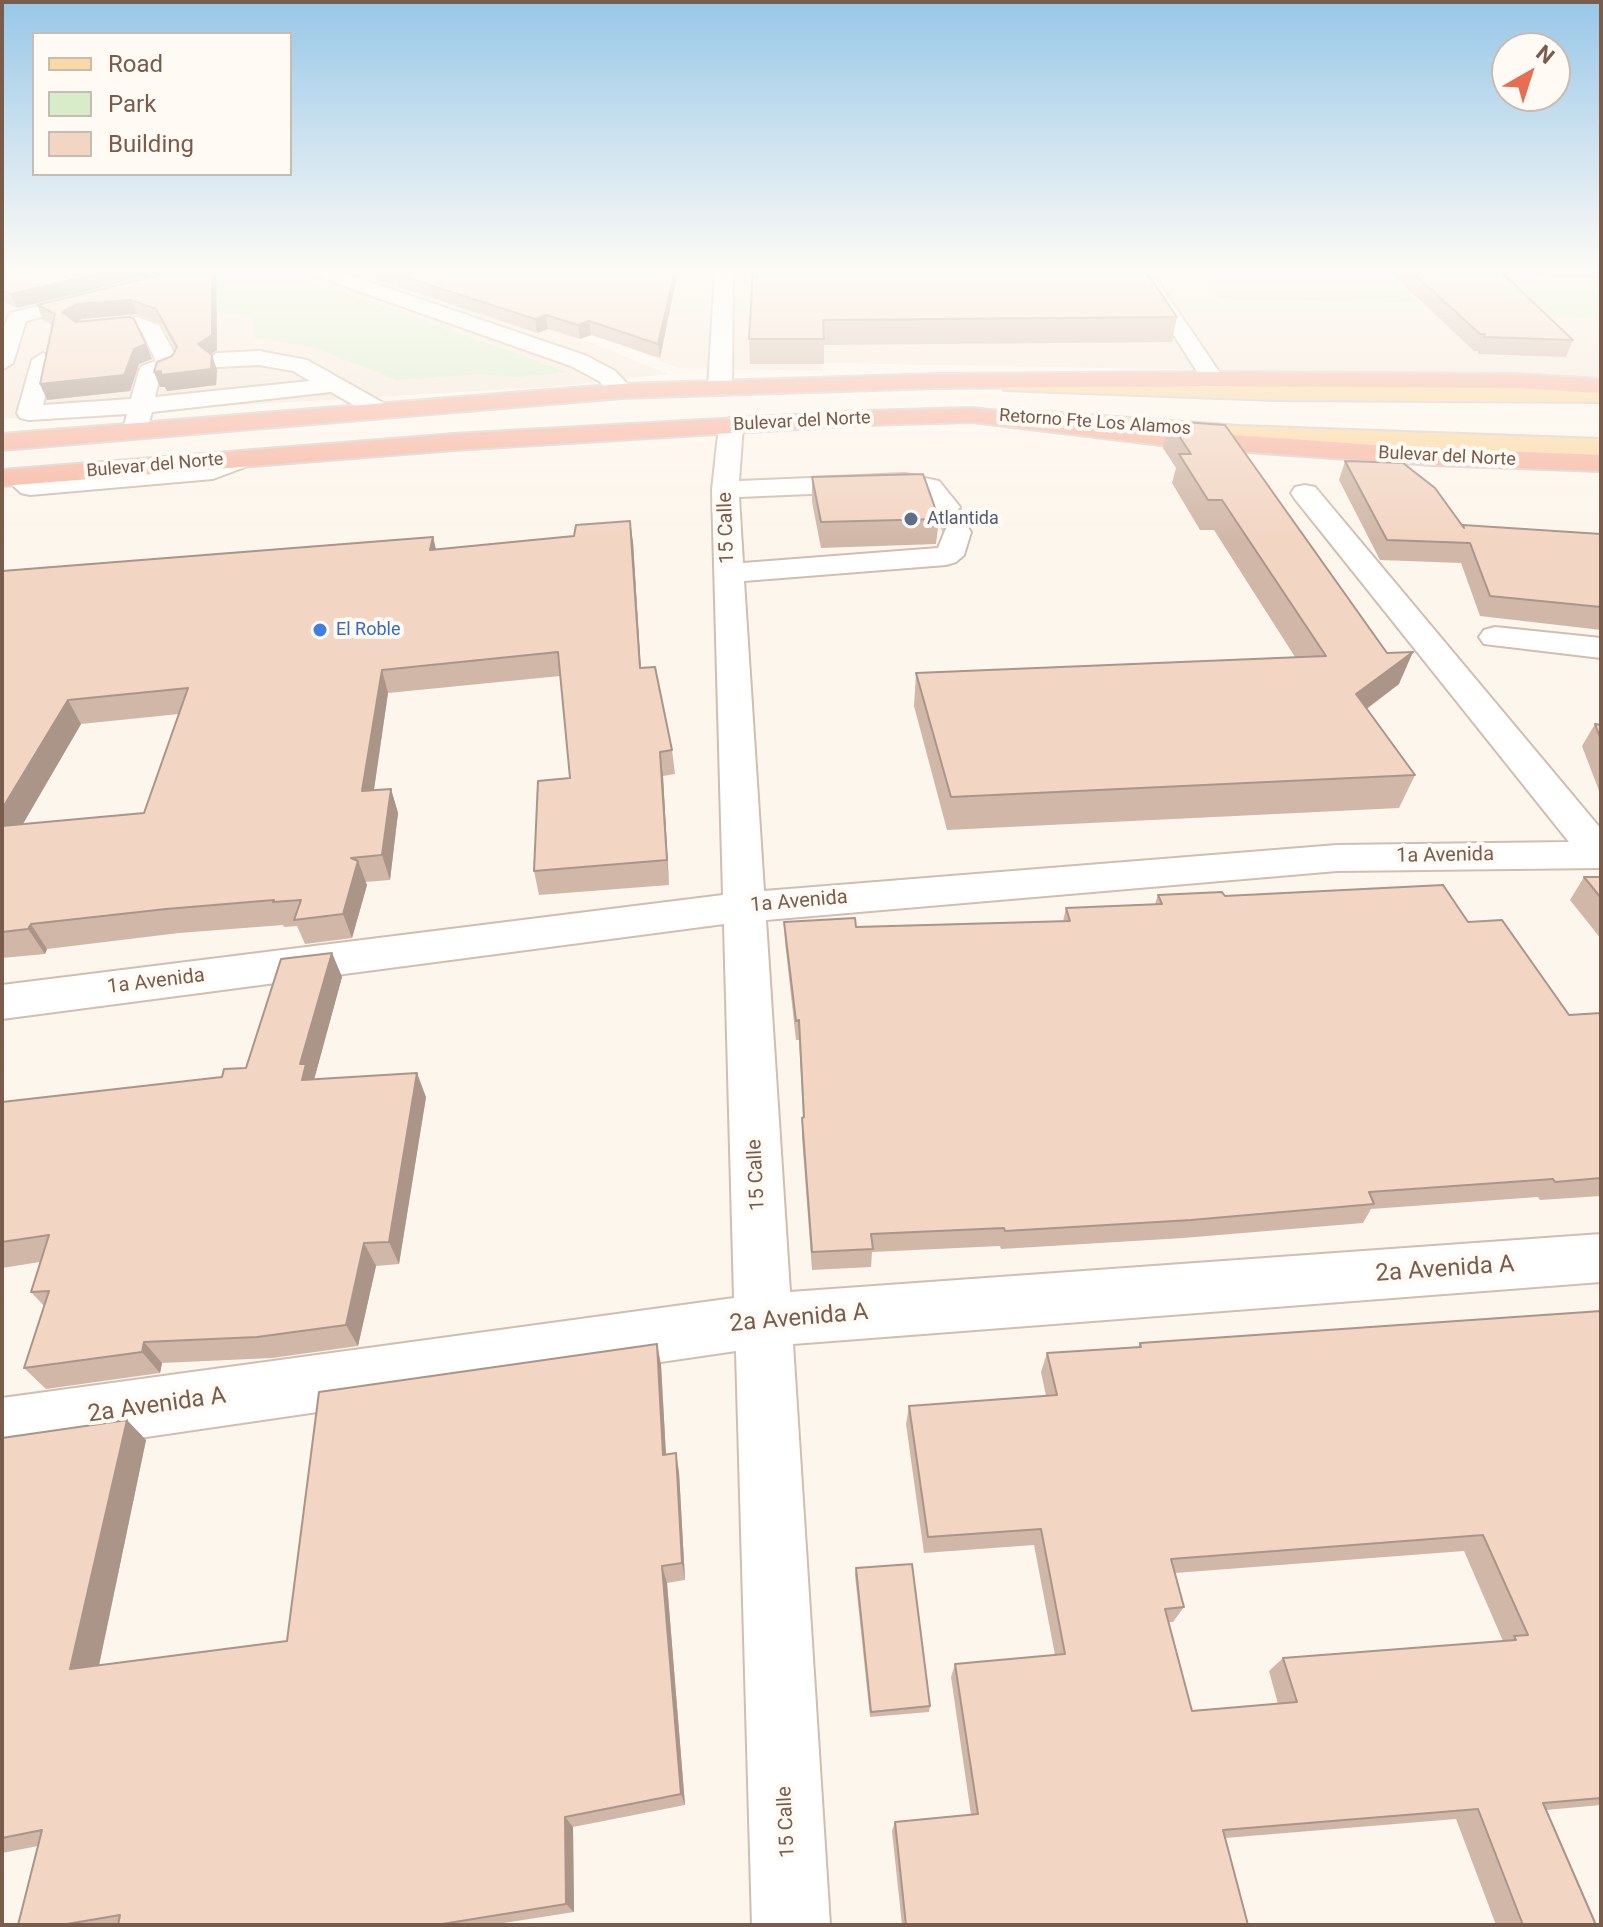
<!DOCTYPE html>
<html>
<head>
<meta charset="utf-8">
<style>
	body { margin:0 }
	#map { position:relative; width:1603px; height:1927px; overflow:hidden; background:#fdf6ec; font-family:Roboto,sans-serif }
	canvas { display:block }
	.frame { position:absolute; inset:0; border:4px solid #7a5c4d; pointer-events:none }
	.legend { position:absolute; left:32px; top:32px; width:260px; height:144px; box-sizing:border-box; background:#fffaf3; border:2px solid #cabbb1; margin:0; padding:10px 14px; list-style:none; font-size:24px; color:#7a5c4d }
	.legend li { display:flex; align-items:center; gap:16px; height:40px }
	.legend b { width:40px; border:2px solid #cabbb1 }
	.north { position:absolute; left:1491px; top:32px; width:80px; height:80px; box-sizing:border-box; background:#fffaf3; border:2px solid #cabbb1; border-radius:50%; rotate:39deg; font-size:22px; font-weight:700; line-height:32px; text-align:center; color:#7a5c4d }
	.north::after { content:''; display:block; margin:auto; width:28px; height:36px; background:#e76f51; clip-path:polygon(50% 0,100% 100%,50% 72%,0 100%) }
</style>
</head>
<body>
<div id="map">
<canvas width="1603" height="1927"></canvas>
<div class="frame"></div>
<ul class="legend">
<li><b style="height:10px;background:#fbd9a5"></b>Road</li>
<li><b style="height:22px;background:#d8ecc9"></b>Park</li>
<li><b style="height:22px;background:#f3d5c3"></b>Building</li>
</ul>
<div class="north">N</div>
</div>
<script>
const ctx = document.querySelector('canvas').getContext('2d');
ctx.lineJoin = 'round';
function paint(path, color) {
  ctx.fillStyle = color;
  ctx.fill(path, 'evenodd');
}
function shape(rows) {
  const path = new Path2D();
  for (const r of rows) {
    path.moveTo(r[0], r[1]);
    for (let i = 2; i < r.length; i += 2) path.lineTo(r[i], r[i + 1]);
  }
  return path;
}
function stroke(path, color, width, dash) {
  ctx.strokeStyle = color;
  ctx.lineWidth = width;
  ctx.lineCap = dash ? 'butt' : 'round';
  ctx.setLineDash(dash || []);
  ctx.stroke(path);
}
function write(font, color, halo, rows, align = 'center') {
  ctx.font = font + ' Roboto,sans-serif';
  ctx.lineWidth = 8;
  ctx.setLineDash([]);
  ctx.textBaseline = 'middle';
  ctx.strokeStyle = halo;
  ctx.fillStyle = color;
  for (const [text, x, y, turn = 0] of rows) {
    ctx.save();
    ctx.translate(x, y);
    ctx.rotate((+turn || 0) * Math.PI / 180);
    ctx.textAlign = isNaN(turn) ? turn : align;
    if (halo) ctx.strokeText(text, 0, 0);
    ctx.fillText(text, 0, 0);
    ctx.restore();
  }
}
paint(shape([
	[2,270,414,270,668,374,563,386,2,419],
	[438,270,1601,270,1601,377,821,363,823,371,678,368]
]), '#f5e8da');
paint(shape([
	[221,270,283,270,567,372,519,377,480,374,397,380,313,347,254,338,254,321,244,313,26,318],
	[1200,270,1290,270,1297,278,1292,270,1385,270,1419,303,1219,299],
	[1399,278,1601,281,1601,318,1435,315]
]), '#d8ecc9');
stroke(shape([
	[946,507,957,532]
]), '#dcd0c4', 27, [27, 14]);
const minor = shape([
	[185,270,216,270,214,274,26,321,13,363,2,370,2,331,10,313,185,270],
	[308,270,335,270,587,356,615,371,634,391,630,396,614,396,599,381,571,366,310,274,308,270],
	[715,270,733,270,732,388,728,393,720,395,712,393,708,388,715,270],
	[1132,270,1150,270,1224,379,1221,384,1205,384,1132,270],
	[137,317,159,325,180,364,177,369,160,375,155,397,310,381,293,371,259,365,217,367,206,360,217,353,259,351,307,360,387,405,391,410,387,415,379,417,371,415,331,392,152,412,147,430,144,435,135,437,126,435,123,430,127,414,29,420,20,418,17,413,32,360,43,353,54,360,43,405,131,399,139,371,142,366,156,361,142,332,135,329,82,334,71,328,82,322,137,317],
	[731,418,740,420,743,425,739,481,905,474,939,481,960,507,956,513,946,515,936,513,921,493,905,490,739,497,743,563,938,548,947,526,957,523,967,526,971,532,964,555,956,562,946,565,744,581,764,891,1337,845,1569,842,1295,499,1291,493,1295,487,1305,485,1315,487,1601,829,1601,868,1337,871,766,920,790,1292,1601,1234,1601,1282,793,1344,830,1925,752,1925,736,1351,2,1458,2,1398,734,1298,724,924,2,1019,2,985,723,895,712,490,719,425,722,420,731,418],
	[244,451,253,454,257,459,253,464,213,479,30,495,21,493,4,477,8,471,17,469,36,478,209,463,244,451],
	[1495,627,1601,638,1601,658,1484,644,1479,637,1484,630,1495,627]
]);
const major = shape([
	[1012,378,1275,386,1601,388,1601,402,1275,400,1004,390,1000,385,1004,380,1012,378],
	[1047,412,1239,426,1601,439,1601,455,1239,440,1038,424,1035,419,1038,414,1047,412]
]);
const highway = shape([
	[1213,372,1515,374,1601,379,1601,393,1515,388,1213,386,937,388,622,398,2,450,2,434,622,384,937,374,1213,372],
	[972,408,1177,431,1432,449,1601,455,1601,471,1432,465,1177,447,972,422,863,425,454,450,2,486,2,470,454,434,863,411,972,408]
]);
stroke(minor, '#d1beb0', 4);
stroke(major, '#dad1cd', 4);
stroke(highway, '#dad1cd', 4);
paint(minor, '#fff');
paint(major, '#fbd9a5');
paint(highway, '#f7b7a3');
paint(shape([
	[2,270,173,270,17,308,2,301],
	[180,270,214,270,216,276,217,350,211,354,217,370,216,385,167,391,165,387,160,387,154,372,172,356,176,350,162,324,137,314,82,319,77,322,146,344,152,359,139,364,130,391,47,400,40,384,53,325,43,320,37,305],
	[347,270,678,270,660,358,591,335,580,339,548,329,537,333],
	[753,270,1177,317,1172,342,824,345,824,364,750,364,749,339],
	[1338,270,1601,270,1601,279,1505,275,1573,340,1566,357,1478,354,1478,351,1474,351,1390,272],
	[1169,421,1399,684,1367,709,1415,775,1399,808,947,830,914,706,916,673,1295,657,1214,530,1200,530,1172,483,1176,468,1163,448],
	[1345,461,1463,526,1601,534,1601,630,1480,616,1461,563,1380,560,1339,480],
	[812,477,939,519,936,544,821,548,812,502],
	[433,537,436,549,633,542,641,668,672,750,675,774,663,776,669,885,539,895,534,871,570,778,560,676,388,693,374,790,391,789,398,813,390,880,365,882,367,885,352,938,305,944,297,926,284,927,283,925,179,933,47,949,45,954,2,958,2,571],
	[179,714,144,813,23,824,81,724],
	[1595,724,1601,725,1601,796,1582,746],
	[1584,877,1601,877,1601,939,1570,900],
	[1158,895,1225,896,1468,922,1569,1015,1601,1013,1601,1196,1540,1200,1538,1197,1371,1209,1363,1223,1183,1238,1001,1249,1000,1246,872,1252,871,1267,812,1270,802,1137,802,1118,803,1117,799,1040,796,1040,785,942,784,922,856,927,1063,921,1066,908,1155,904],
	[332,953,342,977,314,1079,426,1097,399,1264,376,1266,358,1346,272,1358,162,1363,160,1373,46,1389,24,1368,44,1306,31,1292,40,1262,2,1268,2,1102,222,1077,246,1068],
	[1601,1311,1601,1805,1546,1810,1596,1925,1496,1925,1456,1819,1225,1838,1248,1925,902,1925,892,1831,895,1822,971,1815,951,1677,955,1664,1055,1655,1034,1545,924,1553,906,1424,909,1406,1046,1396,1041,1372,1047,1353,1138,1347,1140,1343],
	[1464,1551,1503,1641,1283,1658,1269,1671,1278,1704,1192,1711,1169,1622,1173,1622,1184,1607,1175,1573],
	[657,1344,661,1365,666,1454,679,1472,685,1580,667,1583,685,1805,573,1827,574,1912,491,1925,18,1925,38,1846,2,1853,2,1438,146,1440,99,1666,287,1641],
	[856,1568,930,1706,929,1712,870,1717,855,1575]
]), '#d1b7a8');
paint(shape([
	[114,270,173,270,17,308,11,294],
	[212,270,214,270,216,276,217,350,203,359,198,344],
	[675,270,678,270,660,358,658,344],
	[131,300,137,314,82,319,68,327,62,312,76,304],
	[546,315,548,329,537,333,535,319],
	[589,321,591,335,580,339,578,325],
	[146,344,152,359,139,364,130,391,47,400,40,384],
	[212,355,217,370,216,385,167,391,165,387,160,387,154,372],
	[630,521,633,542,642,692,640,668],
	[433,537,438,559,430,550],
	[1413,652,1399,684,1343,726,1356,694],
	[382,670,388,693,370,816,362,791],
	[68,700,81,724,7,851,2,843,2,809],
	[660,752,663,776,669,885,667,860],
	[391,789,398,813,390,880,382,855],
	[358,861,367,885,352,938,343,914],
	[31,924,47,949,45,954,28,929],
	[332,953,342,977,314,1080,302,1080,300,1064],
	[417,1073,426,1097,399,1264,389,1242],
	[364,1243,376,1266,358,1346,346,1325],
	[144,1342,162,1363,160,1373,142,1352],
	[657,1344,661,1365,667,1474,663,1455],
	[127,1420,146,1440,95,1684,70,1669],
	[676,1453,679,1472,685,1580,682,1563],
	[662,1566,667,1583,685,1805,681,1794],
	[565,1817,573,1827,574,1912,566,1904]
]), '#aa9588');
const building = shape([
	[2,270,114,270,11,294,2,290,2,270],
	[180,270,212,270,212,335,198,344,212,355,211,369,161,375,161,371,154,372,157,362,172,356,177,347,156,309,131,300,76,304,62,312,76,322,129,317,134,319,146,344,134,349,124,375,40,384,55,314,37,305,180,270],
	[383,270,675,270,658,344,589,321,578,325,546,315,535,319,383,270],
	[753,270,1145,270,1177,317,823,320,824,339,749,339,753,270],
	[1410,270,1499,270,1573,340,1484,337,1485,334,1480,334,1410,270],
	[1169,421,1225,425,1387,653,1413,652,1356,694,1415,775,951,797,916,673,1326,656,1222,500,1208,500,1179,454,1191,454,1169,421],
	[1345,461,1403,463,1435,488,1464,528,1463,525,1601,534,1601,607,1490,596,1470,543,1387,540,1345,461],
	[923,474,939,519,821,522,812,477,923,474],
	[630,521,640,668,655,667,672,750,660,752,667,860,534,871,538,781,570,778,558,652,382,670,362,791,391,789,382,855,351,858,358,861,343,914,294,920,301,900,273,902,274,900,166,909,31,924,28,929,2,932,2,826,144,813,188,688,68,700,2,809,2,571,433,537,430,550,574,536,576,525,630,521],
	[1595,724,1601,725,1601,740,1595,724],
	[1584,877,1601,877,1601,898,1584,877],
	[1443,885,1468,922,1502,920,1569,1015,1601,1013,1601,1178,1555,1182,1553,1179,1369,1192,1374,1204,1191,1220,1005,1231,1004,1228,871,1234,873,1249,812,1252,802,1118,804,1117,799,1020,796,1021,784,922,855,918,856,927,1070,921,1066,908,1162,904,1158,895,1222,892,1225,896,1443,885],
	[332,953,300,1064,306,1064,302,1080,417,1073,389,1242,364,1243,346,1325,257,1337,144,1342,142,1352,24,1368,49,1291,31,1292,49,1235,2,1242,2,1102,222,1077,224,1069,246,1068,281,959,332,953],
	[1601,1311,1601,1798,1543,1803,1596,1925,1523,1925,1478,1809,1223,1830,1248,1925,906,1925,895,1822,978,1814,955,1664,1065,1654,1041,1529,928,1537,909,1406,1057,1395,1047,1353,1141,1347,1140,1343,1601,1311],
	[1483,1535,1528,1635,1514,1636,1516,1640,1283,1658,1297,1702,1192,1711,1165,1609,1184,1607,1171,1559,1483,1535],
	[657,1344,663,1455,676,1453,682,1563,662,1566,681,1794,565,1817,566,1904,436,1925,118,1925,120,1915,61,1925,18,1925,42,1830,2,1838,2,1438,127,1420,70,1669,287,1641,319,1392,657,1344],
	[912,1564,930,1706,871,1712,856,1568,912,1564]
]);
paint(building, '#f3d5c3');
stroke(building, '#aa9588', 2);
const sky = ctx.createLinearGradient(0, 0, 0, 540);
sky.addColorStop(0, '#97c7e8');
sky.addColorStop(0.5, '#fefbf6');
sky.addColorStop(1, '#fefbf600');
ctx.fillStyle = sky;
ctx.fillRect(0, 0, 1603, 540);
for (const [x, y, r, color] of [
	[911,519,8,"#5c6f8a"],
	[320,630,8,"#3f7fe0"]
]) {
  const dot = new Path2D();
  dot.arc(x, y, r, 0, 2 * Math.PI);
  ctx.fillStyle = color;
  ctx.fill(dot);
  stroke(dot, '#fffaf3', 3);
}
write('18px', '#7a5c4d', '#fffaf3', [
	["Bulevar del Norte",802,422,-3],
	["Retorno Fte Los Alamos",1095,423,4],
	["Bulevar del Norte",1447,457,3],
	["Bulevar del Norte",155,466,-5]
]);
write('18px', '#4e5e75', '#fffaf3', [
	["Atlantida",927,519]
], 'left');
write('18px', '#366cbe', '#fffaf3', [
	["El Roble",336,630]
], 'left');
write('20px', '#7a5c4d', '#fffaf3', [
	["15 Calle",727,528,-92],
	["1a Avenida",1445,856,-1],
	["1a Avenida",799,902,-5],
	["1a Avenida",156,982,-7],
	["15 Calle",757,1175,-93],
	["15 Calle",787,1822,-93]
]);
write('24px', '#7a5c4d', '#fffaf3', [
	["2a Avenida A",1445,1270,-4],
	["2a Avenida A",799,1319,-5],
	["2a Avenida A",157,1406,-8]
]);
</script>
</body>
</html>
